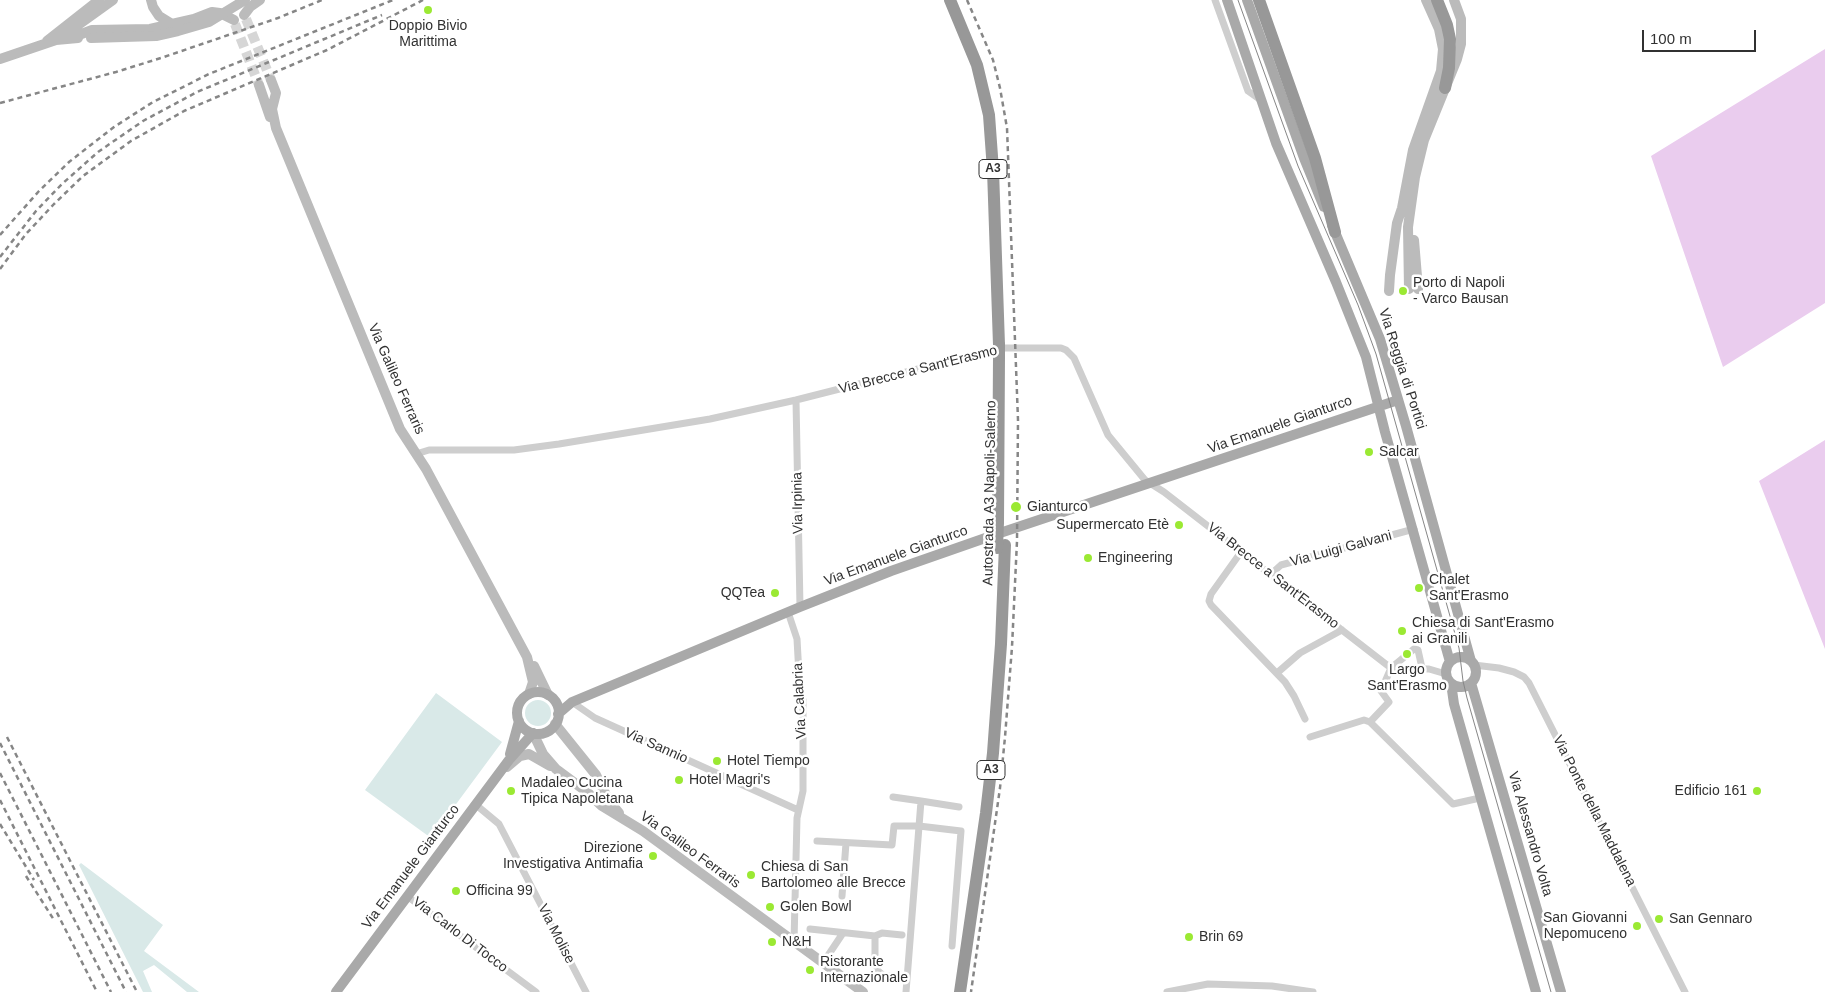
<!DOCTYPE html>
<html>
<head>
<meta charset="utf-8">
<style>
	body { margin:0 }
	#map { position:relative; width:1825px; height:992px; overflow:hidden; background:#fff; font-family:Arial,sans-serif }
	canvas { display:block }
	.scale { position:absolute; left:1642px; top:30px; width:114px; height:22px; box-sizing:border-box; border:2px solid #313131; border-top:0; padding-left:6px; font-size:15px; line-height:18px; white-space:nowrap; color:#313131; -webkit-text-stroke:4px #fff; paint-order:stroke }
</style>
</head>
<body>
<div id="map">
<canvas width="1825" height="992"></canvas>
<div class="scale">100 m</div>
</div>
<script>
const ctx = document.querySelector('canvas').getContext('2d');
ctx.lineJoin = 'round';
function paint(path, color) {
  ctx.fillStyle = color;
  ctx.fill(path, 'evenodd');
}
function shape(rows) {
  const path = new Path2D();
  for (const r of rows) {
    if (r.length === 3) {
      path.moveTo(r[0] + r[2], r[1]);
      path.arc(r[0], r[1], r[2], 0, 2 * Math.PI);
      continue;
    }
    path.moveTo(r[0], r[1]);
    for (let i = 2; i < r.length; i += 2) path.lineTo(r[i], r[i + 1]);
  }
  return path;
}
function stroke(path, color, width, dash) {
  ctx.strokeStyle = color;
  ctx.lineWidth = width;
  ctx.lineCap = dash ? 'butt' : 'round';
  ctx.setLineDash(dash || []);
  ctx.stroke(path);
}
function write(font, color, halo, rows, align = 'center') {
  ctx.font = font + ' Arial,sans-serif';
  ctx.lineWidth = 5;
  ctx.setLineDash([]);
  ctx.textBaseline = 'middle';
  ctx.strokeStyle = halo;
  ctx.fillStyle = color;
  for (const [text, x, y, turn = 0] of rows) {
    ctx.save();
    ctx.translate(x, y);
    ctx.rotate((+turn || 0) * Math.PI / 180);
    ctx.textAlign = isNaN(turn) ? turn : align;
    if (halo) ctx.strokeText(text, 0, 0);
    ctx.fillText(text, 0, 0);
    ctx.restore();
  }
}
paint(shape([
	[436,693,502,742,431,838,365,790],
	[538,713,13],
	[81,863,163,925,144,951,199,992,187,992,154,965,143,971,152,992,143,992,79,865]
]), '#d9e9e8');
paint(shape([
	[1825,49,1825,303,1723,367,1651,156],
	[1825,440,1825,649,1759,481]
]), '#eaccee');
stroke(shape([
	[246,19,271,80],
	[235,24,259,85]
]), '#d6d6d6', 10, [10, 5]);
stroke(shape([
	[1215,0,1248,91,1262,101],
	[796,400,800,607],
	[416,454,429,450,514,450,559,444,710,419,796,400,993,350,1005,348,1061,348,1066,350,1074,358,1108,435,1145,480,1164,492,1387,665,1391,668,1429,669,1446,674],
	[1241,552,1211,594,1209,601,1211,605,1285,682,1294,696,1305,719],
	[1271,574,1281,565,1414,529],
	[788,612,797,639,800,693,803,700,803,791,797,818,794,942],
	[1474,665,1499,668,1514,672,1524,677,1529,683,1685,992],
	[1277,673,1300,653,1342,630],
	[572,702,595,718,798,810],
	[1370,722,1453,804,1480,798],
	[1310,737,1364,720,1370,722,1389,702,1381,691,1391,668,1414,649,1418,650,1422,668],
	[893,797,921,801],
	[475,804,499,824,586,992],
	[817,841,892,845,894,826,919,826,961,831,952,946],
	[407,896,536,992],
	[842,896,846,843],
	[810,929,875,936,882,933,902,935],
	[875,936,875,962,878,971,884,976,898,976],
	[823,963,843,933],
	[906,992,921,801,959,807],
	[1167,992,1208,984,1272,986,1313,992]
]), '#cecece', 7);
stroke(shape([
	[151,0,153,7,159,16,172,24],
	[244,15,250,7,260,0],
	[67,33,113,0],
	[71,38,92,30,150,29,194,19,212,12,220,13,234,20],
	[47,41,99,0],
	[0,59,56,40,78,38],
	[271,80,276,93,272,109,276,128,400,429,426,469,527,657,533,682,529,694],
	[259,85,270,117],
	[1414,240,1418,289],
	[1409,289,1408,227,1415,177,1424,140,1457,59,1461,44,1461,19,1454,0],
	[1389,291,1390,275,1397,223,1402,208,1413,150,1441,71,1443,49,1439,29,1426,0],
	[534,666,548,695],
	[555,724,596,775,609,801,619,813],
	[533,733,543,754,556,769,587,792,602,806,643,831,863,992],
	[507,767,520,756,529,754,550,766]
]), '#bbb', 10);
stroke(shape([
	[1227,0,1276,143,1336,282,1366,357,1385,432,1450,662],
	[1247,0,1304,158,1324,207],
	[1332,225,1380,339,1406,426,1471,661],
	[1461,672,15],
	[1451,683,1454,704,1536,992],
	[1471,683,1561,992],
	[538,713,21],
	[558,714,572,702,800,607,891,571,994,535,1398,400],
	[510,754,519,721],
	[336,992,509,760,533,733]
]), '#a9a9a9', 10);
stroke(shape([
	[950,0,977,65,989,115,993,170,999,345],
	[1259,0,1315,158,1335,232],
	[1437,0,1447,25,1450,39,1449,68,1445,88],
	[998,522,999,356],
	[960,992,986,813,993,753,1001,644,1005,545]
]), '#989898', 12);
stroke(shape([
	[1238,0,1298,166,1358,305,1376,354,1459,648,1463,681,1467,698,1551,992]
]), '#868686', 1);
stroke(shape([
	[967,0,993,60,1000,88,1007,128,1018,420,1017,541,1012,647,1005,737,1000,788,971,992],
	[0,103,116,72,164,57,278,18,322,0],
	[0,235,39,191,69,162,114,127,153,102,209,74,393,0],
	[0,257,36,211,62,184,98,152,143,121,197,92,382,15],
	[0,269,26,234,54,204,83,176,131,141,184,111,327,50,423,0],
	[7,737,137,992],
	[0,743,126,992],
	[0,773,111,992],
	[0,800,97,992],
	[0,824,34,880],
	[26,876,54,920]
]), '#868686', 2.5, [5, 4]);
stroke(shape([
	[91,38,156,36,178,31,209,22,245,0]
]), '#bbb', 10);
stroke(shape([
	[999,345,999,356],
	[997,548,998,522]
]), '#989898', 12);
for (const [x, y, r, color] of [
	[428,10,5,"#9be933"],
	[1403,291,5,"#9be933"],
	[1369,452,5,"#9be933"],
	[1016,507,6,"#9be933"],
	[1179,525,5,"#9be933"],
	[1088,558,5,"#9be933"],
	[1419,588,5,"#9be933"],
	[775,593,5,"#9be933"],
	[1402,631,5,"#9be933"],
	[1407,654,5,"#9be933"],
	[717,761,5,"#9be933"],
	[679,780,5,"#9be933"],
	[511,791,5,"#9be933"],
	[1757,791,5,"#9be933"],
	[653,856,5,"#9be933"],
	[751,875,5,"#9be933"],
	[456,891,5,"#9be933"],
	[770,907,5,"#9be933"],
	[1659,919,5,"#9be933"],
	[1637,926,5,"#9be933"],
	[1189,937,5,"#9be933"],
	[772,942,5,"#9be933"],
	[810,970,5,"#9be933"]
]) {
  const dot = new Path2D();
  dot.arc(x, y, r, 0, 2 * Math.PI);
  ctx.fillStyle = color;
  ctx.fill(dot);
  stroke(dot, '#fff', 2);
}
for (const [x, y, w] of [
	[993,169,28],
	[991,770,28]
]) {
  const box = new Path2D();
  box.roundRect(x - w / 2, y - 9.5, w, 19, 4);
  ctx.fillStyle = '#fff';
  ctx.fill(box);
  stroke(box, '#313131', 1);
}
write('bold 12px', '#313131', null, [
	["A3",993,169],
	["A3",991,770]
]);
write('14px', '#313131', '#fff', [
	["Doppio Bivio",428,26,"center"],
	["Marittima",428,42,"center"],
	["Porto di Napoli",1413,283],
	["- Varco Bausan",1413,299],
	["Salcar",1379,452],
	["Gianturco",1027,507],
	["Supermercato Etè",1169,525,"right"],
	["Engineering",1098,558],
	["Chalet",1429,580],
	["Sant'Erasmo",1429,596],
	["QQTea",765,593,"right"],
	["Chiesa di Sant'Erasmo",1412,623],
	["ai Granili",1412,639],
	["Largo",1407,670,"center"],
	["Sant'Erasmo",1407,686,"center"],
	["Hotel Tiempo",727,761],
	["Hotel Magri's",689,780],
	["Madaleo Cucina",521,783],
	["Tipica Napoletana",521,799],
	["Edificio 161",1747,791,"right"],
	["Direzione",643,848,"right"],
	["Investigativa Antimafia",643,864,"right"],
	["Chiesa di San",761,867],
	["Bartolomeo alle Brecce",761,883],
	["Officina 99",466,891],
	["Golen Bowl",780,907],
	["San Giovanni",1627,918,"right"],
	["Nepomuceno",1627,934,"right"],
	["San Gennaro",1669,919],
	["Brin 69",1199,937],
	["N&H",782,942],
	["Ristorante",820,962],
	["Internazionale",820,978]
], 'left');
write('14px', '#313131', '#fff', [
	["Via Reggia di Portici",1402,369,72],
	["Via Brecce a Sant'Erasmo",918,370,-14],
	["Via Galileo Ferraris",396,379,66],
	["Via Emanuele Gianturco",1280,425,-19],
	["Autostrada A3 Napoli-Salerno",990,493,-89],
	["Via Irpinia",798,503,-91],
	["Via Luigi Galvani",1341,549,-15],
	["Via Emanuele Gianturco",896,556,-20],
	["Via Brecce a Sant'Erasmo",1273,576,38],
	["Via Calabria",800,701,-93],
	["Via Sannio",656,746,24],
	["Via Ponte della Maddalena",1594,811,63],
	["Via Alessandro Volta",1530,834,74],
	["Via Galileo Ferraris",690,850,36],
	["Via Emanuele Gianturco",411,867,-53],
	["Via Molise",556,934,63],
	["Via Carlo Di Tocco",460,935,37]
]);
</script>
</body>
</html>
